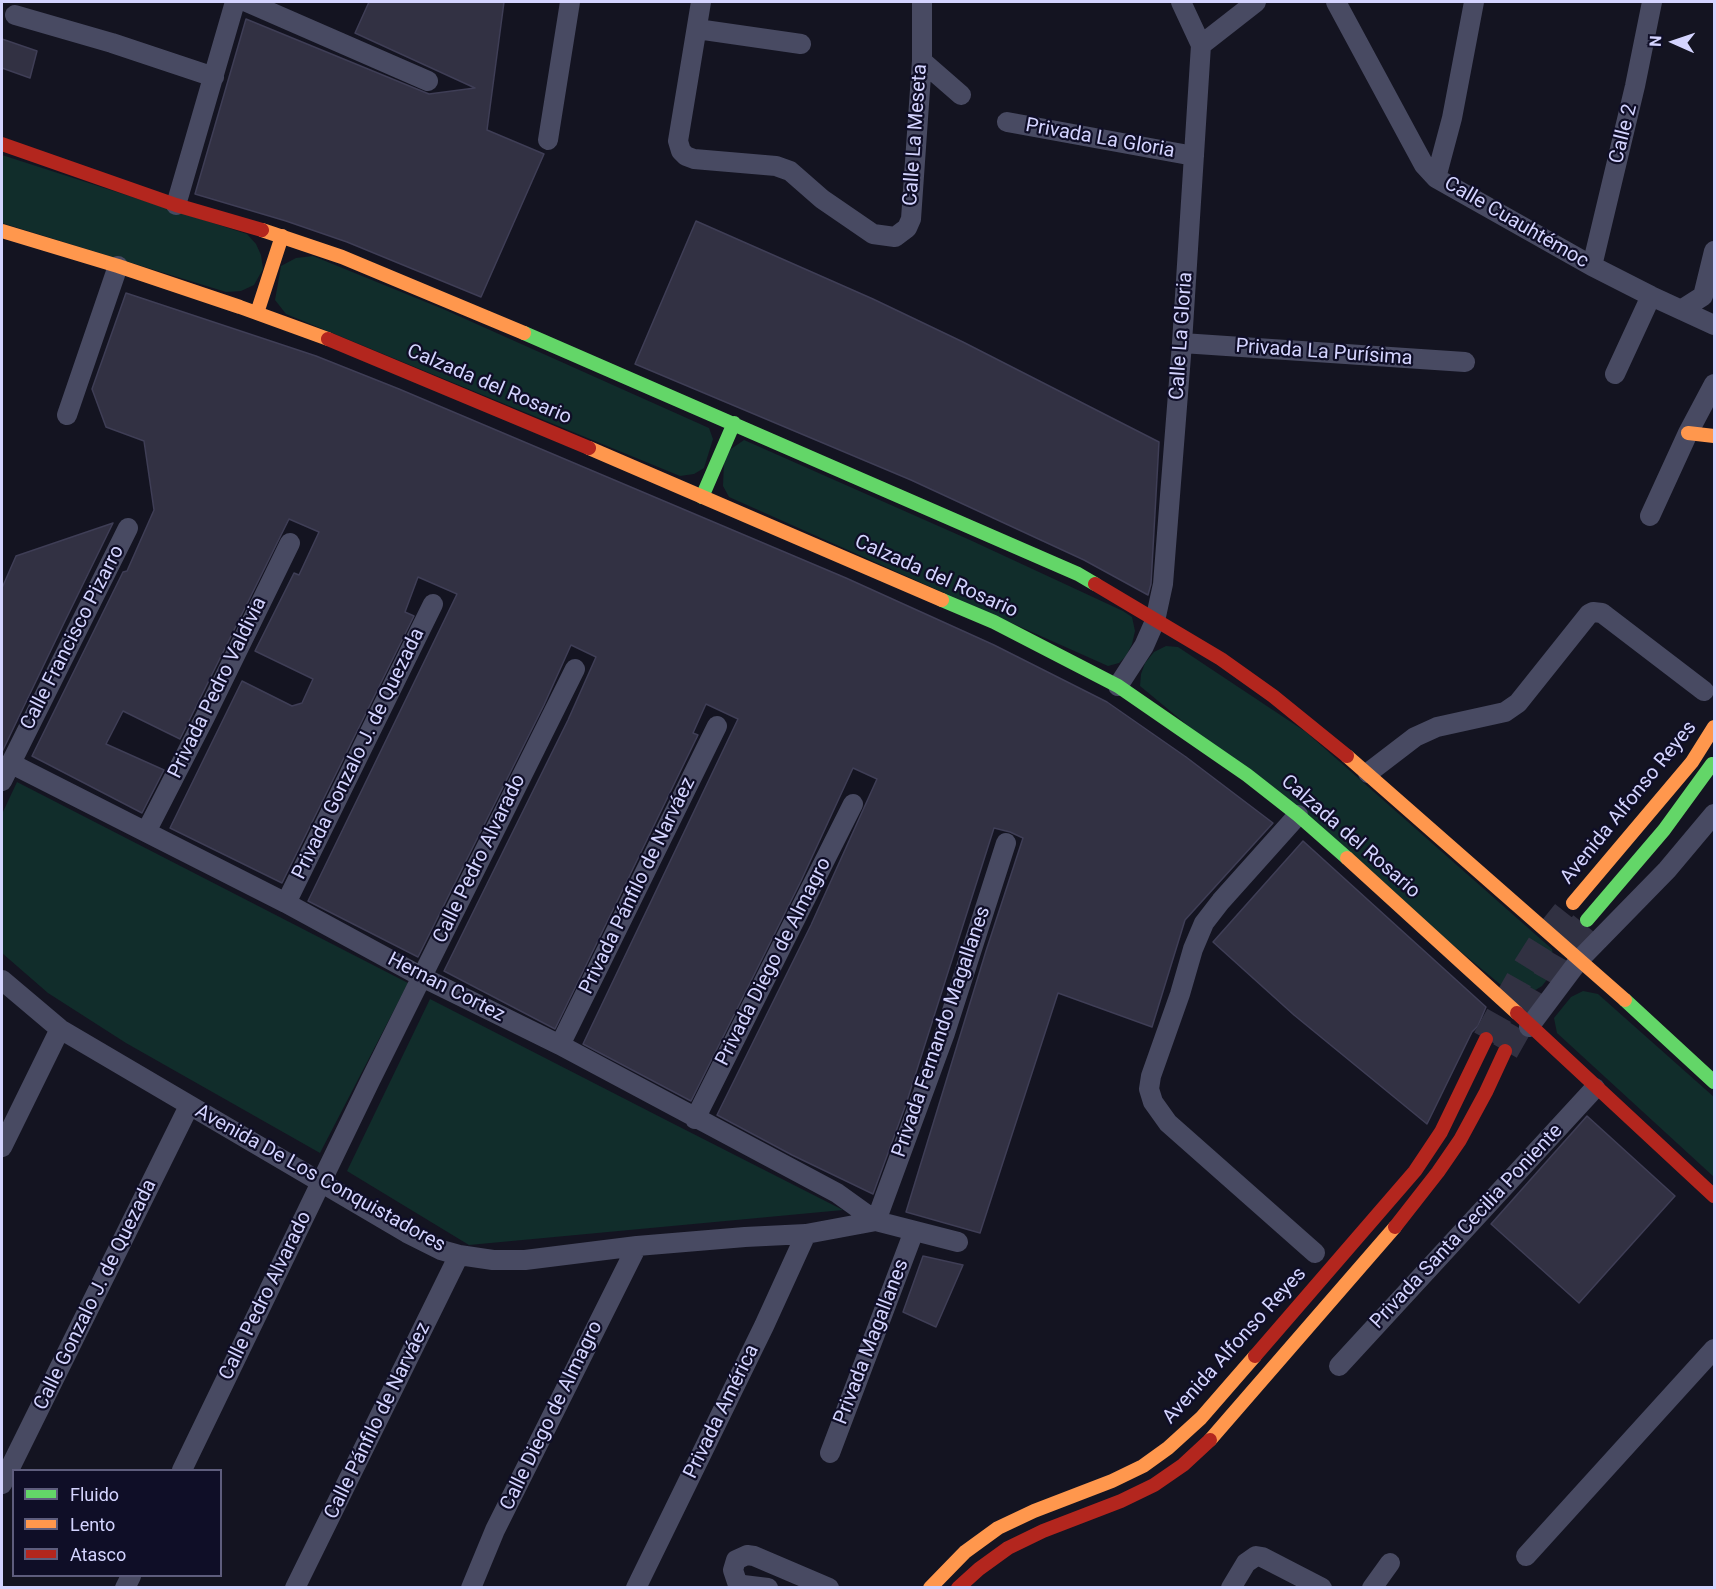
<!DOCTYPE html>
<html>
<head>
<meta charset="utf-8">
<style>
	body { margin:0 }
	#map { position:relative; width:1716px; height:1589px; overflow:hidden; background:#141421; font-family:Roboto,sans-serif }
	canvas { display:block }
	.frame { position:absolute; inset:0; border:3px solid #d4d4ff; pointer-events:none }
	.legend { position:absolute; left:12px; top:1469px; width:210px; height:108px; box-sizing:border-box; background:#0f0e27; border:2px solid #5e5d7d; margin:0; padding:8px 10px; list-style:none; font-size:18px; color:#d4d4ff }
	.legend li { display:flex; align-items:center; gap:12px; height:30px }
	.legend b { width:30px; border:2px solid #5e5d7d }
	.north { position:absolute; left:1644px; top:12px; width:60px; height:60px; -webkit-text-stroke:4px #0f0e27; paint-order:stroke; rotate:273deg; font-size:16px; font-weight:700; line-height:24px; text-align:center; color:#d4d4ff }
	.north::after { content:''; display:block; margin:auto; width:21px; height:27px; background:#d4d4ff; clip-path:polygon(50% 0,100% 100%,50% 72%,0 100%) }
</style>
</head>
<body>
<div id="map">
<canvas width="1716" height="1589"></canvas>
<div class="frame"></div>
<ul class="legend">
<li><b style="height:8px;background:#63d668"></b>Fluido</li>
<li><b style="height:8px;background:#ff974d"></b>Lento</li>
<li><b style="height:8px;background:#b3261e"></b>Atasco</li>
</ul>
<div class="north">N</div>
</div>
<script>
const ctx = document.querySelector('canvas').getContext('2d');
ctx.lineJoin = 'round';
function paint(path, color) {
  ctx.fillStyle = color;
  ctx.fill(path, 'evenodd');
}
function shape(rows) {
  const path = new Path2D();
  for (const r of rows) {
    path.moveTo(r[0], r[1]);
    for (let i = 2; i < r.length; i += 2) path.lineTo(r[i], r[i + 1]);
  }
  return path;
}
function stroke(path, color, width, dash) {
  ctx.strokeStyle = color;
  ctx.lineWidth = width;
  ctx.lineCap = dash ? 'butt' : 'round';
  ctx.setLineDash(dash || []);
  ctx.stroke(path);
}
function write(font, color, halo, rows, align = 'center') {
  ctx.font = font + ' Roboto,sans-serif';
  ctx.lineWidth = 4.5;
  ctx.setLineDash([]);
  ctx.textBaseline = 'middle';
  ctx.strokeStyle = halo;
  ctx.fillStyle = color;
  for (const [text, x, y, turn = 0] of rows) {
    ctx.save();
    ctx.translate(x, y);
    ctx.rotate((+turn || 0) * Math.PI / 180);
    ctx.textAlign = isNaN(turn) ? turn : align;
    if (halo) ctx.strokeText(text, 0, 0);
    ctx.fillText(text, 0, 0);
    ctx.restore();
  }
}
paint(shape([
	[2,155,247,234,256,244,261,255,263,269,254,285,241,291,226,292,2,223],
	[313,256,443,309,709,428,713,439,704,468,694,474,680,476,286,314,275,300,281,266,296,258],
	[744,440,970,540,1123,611,1132,617,1135,631,1132,644,1126,656,1119,663,1108,666,729,497,723,486,724,461,731,449],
	[1166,646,1178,647,1306,732,1552,949,1554,962,1549,977,1542,986,1529,994,1517,995,1501,985,1140,686,1141,674,1145,663,1154,652],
	[17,782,408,983,320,1153,126,1043,48,993,2,953,2,814],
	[1583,991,1598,994,1714,1097,1714,1177,1557,1033,1554,1018,1571,997],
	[430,999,666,1120,843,1210,469,1245,347,1171]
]), '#112d2b');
const building = shape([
	[369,2,504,2,487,130,544,154,481,297,347,242,286,221,195,194,246,19,429,94,475,88,355,33,369,2],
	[2,39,37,51,30,78,2,68,2,39],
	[696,221,873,299,963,342,1159,442,1151,584,1148,595,1084,560,911,480,635,364,696,221],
	[126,293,316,356,399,389,846,578,994,645,1107,702,1186,757,1273,823,1185,920,1152,1027,1058,993,980,1233,906,1212,986,951,1023,838,1010,832,994,828,906,1104,873,1194,792,1155,717,1115,811,925,877,779,853,768,801,881,691,1101,583,1044,738,719,706,704,693,733,698,735,555,1029,444,971,568,720,596,657,571,645,544,705,418,957,308,901,457,594,418,577,405,612,414,616,282,883,170,828,242,681,292,706,302,703,313,679,255,651,294,573,299,575,319,532,289,519,180,739,123,711,106,744,164,770,142,813,32,756,123,572,127,571,154,510,144,441,106,427,92,389,126,293],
	[113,523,64,623,2,752,2,588,16,556,113,523],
	[1303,841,1486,1007,1478,1026,1472,1032,1427,1124,1294,1015,1213,942,1303,841],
	[1587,1116,1675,1196,1579,1303,1491,1224,1587,1116],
	[923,1256,963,1265,936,1327,903,1312,923,1256]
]);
paint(building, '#323143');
stroke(building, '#3f3e56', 1.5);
stroke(shape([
	[1486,1039,1525,969,1542,942,1573,903],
	[1505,1051,1561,952,1587,920]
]), '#313142', 27, [27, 14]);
stroke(shape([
	[247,2,428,81],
	[701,2,678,141,681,151,686,156,694,159,776,166,790,171,822,199,873,234,895,237,907,228,911,219,922,61,922,2],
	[1181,2,1201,45],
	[1336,2,1411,141,1424,165,1436,178,1592,266,1651,296,1714,325],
	[15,15,112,43,214,77],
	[697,29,801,44],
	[922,61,961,95],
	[1007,122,1194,156],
	[548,140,570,2],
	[1436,178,1452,118,1474,2],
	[176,205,235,2],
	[1592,266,1635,86,1652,2],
	[1681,310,1703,296,1714,251],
	[1182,343,1465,362],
	[1615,374,1651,296],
	[67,415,118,266],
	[1650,516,1688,433,1714,384],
	[1118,686,1144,646,1155,621,1163,584,1182,343,1201,45,1256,2],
	[10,763,286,903,422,977,560,1045,837,1193,876,1221,945,1033,1006,843],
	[1368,773,1415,737,1437,727,1505,712,1518,703,1589,614,1593,612,1602,613,1704,691],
	[2,781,128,528],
	[1298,815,1221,901,1204,923,1193,949,1180,994,1151,1076,1149,1089,1153,1102,1168,1123,1315,1253],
	[146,832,205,717,290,543],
	[286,903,433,604],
	[2,980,60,1029,407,1233,441,1250,459,1255,493,1260,525,1260,637,1246,745,1237,806,1234,876,1221,958,1242],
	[1529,1027,1580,959,1667,870,1714,814],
	[560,1045,717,726],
	[695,1119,853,804],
	[2,1147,60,1029],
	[1339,1366,1595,1088],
	[830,1453,914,1231],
	[182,1470,370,1081,575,669],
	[2,1484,189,1106],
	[1526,1556,1714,1349],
	[125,1588,131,1576],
	[295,1588,459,1255],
	[471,1588,495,1530,637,1246],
	[636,1588,764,1326,806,1234],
	[768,1588,743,1585,737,1582,733,1570,736,1560,747,1555,754,1556,829,1588],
	[1231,1588,1246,1563,1256,1556,1262,1557,1322,1588],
	[1372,1588,1390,1563]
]), '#484a62', 20);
stroke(shape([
	[524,333,1078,574,1095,584],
	[702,497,734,423],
	[942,600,994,622,1118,686,1247,775,1298,815,1347,858],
	[1587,920,1664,830,1712,764],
	[1625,1000,1714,1082]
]), '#63d668', 14);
stroke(shape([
	[262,230,342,257,524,333],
	[2,231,118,266,240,307,328,339],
	[257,313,282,236],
	[1688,433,1714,436],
	[589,448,942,600],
	[1347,756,1625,1000],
	[1347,858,1517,1013],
	[1573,903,1692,762,1714,727],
	[1210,1440,1395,1227],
	[930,1588,965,1552,998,1528,1034,1511,1112,1481,1143,1466,1168,1448,1201,1418,1255,1356]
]), '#ff974d', 14);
stroke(shape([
	[2,144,176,205,262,230],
	[328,339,589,448],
	[1095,584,1221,659,1273,696,1347,756],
	[1517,1013,1714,1196],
	[1395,1227,1438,1172,1460,1140,1486,1092,1505,1051],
	[1255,1356,1415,1171,1441,1132,1486,1039],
	[958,1588,979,1569,1008,1548,1043,1531,1121,1501,1154,1485,1183,1465,1210,1440]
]), '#b3261e', 14);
write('20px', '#d4d4ff', '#0f0e27', [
	["Calle 2",1624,134,-76],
	["Calle La Meseta",916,135,-86],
	["Privada La Gloria",1100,139,10],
	["Calle Cuauhtémoc",1516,223,30],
	["Calle La Gloria",1182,336,-86],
	["Privada La Purísima",1324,353,4],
	["Calzada del Rosario",489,385,23],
	["Calzada del Rosario",936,577,24],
	["Calle Francisco Pizarro",73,638,-63],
	["Privada Pedro Valdivia",218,688,-64],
	["Privada Gonzalo J. de Quezada",359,754,-64],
	["Avenida Alfonso Reyes",1629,803,-51],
	["Calzada del Rosario",1350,837,41],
	["Calle Pedro Alvarado",480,859,-64],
	["Privada Pánfilo de Narváez",638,886,-64],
	["Privada Diego de Almagro",774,962,-63],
	["Hernan Cortez",446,988,27],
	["Privada Fernando Magallanes",942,1032,-71],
	["Avenida De Los Conquistadores",320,1179,29],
	["Privada Santa Cecilia Poniente",1467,1227,-47],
	["Calle Gonzalo J. de Quezada",96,1295,-64],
	["Calle Pedro Alvarado",266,1296,-64],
	["Privada Magallanes",872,1342,-69],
	["Avenida Alfonso Reyes",1235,1346,-48],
	["Privada América",722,1412,-64],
	["Calle Diego de Almagro",552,1416,-64],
	["Calle Pánfilo de Narváez",378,1421,-64]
]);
</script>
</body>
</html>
